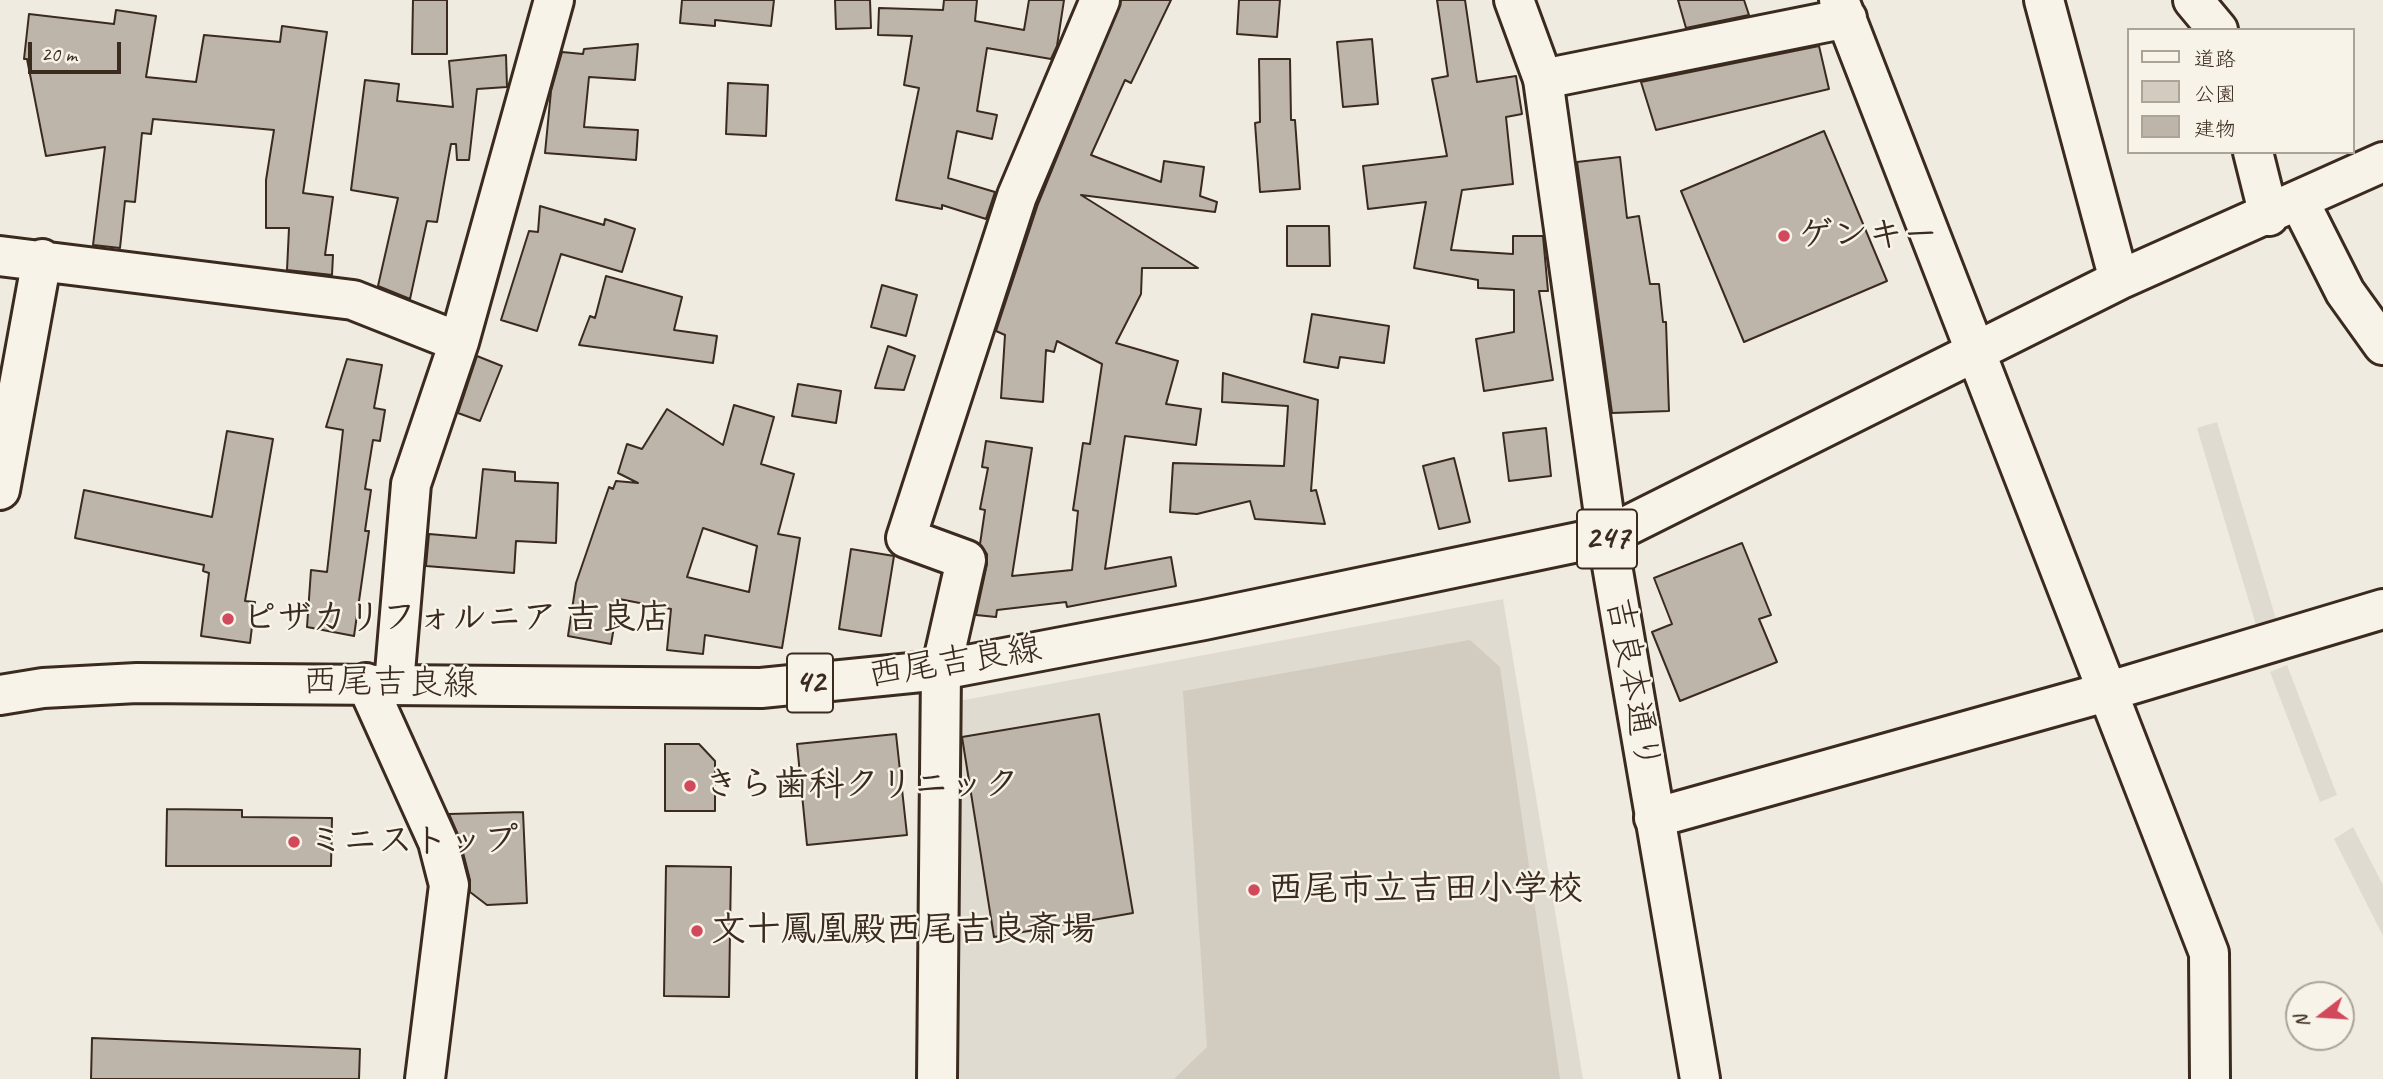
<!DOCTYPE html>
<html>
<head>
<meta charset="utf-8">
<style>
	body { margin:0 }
	#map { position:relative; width:2383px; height:1079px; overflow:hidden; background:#efebe0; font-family:Caveat,"Klee One",sans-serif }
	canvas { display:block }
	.legend { position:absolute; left:2127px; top:28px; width:228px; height:126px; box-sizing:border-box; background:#f7f3e8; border:2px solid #aca397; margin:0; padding:9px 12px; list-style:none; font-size:21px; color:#3b2a1e }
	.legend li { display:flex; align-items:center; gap:14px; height:35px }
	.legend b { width:35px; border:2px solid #aca397 }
	.north { position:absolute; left:2285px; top:981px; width:70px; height:70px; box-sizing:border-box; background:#f7f3e8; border:2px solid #aca397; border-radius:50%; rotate:253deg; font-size:19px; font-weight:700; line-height:28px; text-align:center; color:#3b2a1e }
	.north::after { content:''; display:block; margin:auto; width:24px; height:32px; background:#d1495b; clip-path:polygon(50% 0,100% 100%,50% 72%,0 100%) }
	.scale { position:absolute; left:28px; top:42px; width:93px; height:32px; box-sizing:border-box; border:4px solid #3b2a1e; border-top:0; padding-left:9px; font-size:21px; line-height:24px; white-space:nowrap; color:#3b2a1e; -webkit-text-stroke:5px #f7f3e8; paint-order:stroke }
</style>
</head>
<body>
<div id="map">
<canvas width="2383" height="1079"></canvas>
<ul class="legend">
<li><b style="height:9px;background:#f7f3e8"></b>道路</li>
<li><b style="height:19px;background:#d1cbc0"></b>公園</li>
<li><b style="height:19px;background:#bdb5aa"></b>建物</li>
</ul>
<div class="north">N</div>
<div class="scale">20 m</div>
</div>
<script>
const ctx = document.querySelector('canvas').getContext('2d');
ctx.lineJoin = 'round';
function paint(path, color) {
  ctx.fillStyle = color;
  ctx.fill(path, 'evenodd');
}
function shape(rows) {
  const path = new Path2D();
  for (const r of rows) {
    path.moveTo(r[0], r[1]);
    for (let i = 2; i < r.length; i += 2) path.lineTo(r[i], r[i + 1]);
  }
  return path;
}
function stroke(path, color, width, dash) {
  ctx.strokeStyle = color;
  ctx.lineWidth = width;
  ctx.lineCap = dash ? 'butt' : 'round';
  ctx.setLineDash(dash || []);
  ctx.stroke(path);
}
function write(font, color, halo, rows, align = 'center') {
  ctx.font = font + ' Caveat,"Klee One",sans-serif';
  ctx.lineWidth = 5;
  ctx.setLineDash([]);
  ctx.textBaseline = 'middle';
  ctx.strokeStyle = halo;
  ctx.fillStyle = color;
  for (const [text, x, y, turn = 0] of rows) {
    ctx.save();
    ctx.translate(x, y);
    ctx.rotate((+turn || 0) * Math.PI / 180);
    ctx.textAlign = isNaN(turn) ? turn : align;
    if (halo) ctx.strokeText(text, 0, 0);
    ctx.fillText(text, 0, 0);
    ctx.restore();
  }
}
paint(shape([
	[2217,422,2276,619,2256,625,2197,428],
	[1503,599,1583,1079,954,1079,959,701],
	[2287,665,2337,795,2320,802,2270,672],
	[2353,827,2383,885,2383,936,2334,839]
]), '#e0dbd0');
paint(shape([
	[1470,640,1500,667,1560,1079,1174,1079,1207,1047,1183,691]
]), '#d1cbc0');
const building = shape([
	[413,0,447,0,447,54,412,54,413,0],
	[682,0,774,0,771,26,715,20,715,26,680,23,682,0],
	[835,0,870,0,871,28,836,29,835,0],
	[944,0,977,0,975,21,1024,30,1029,0,1064,0,1057,46,1051,59,987,48,977,111,997,115,992,139,957,131,948,178,995,192,986,219,942,205,942,209,896,200,919,88,904,85,912,36,878,35,879,8,943,10,944,0],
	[1121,0,1171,0,1131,83,1125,80,1091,155,1161,182,1164,161,1204,167,1200,196,1217,202,1215,212,1081,195,1198,268,1142,268,1141,294,1116,343,1178,361,1166,404,1201,409,1196,445,1125,436,1105,569,1171,557,1176,586,1067,607,1066,602,997,610,996,617,976,615,987,564,987,554,980,544,985,510,980,509,988,468,982,467,986,441,1032,448,1012,576,1072,570,1078,511,1073,510,1083,443,1090,444,1102,364,1057,341,1054,352,1046,350,1043,402,1001,398,1005,335,996,331,1038,204,1121,0],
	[1239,0,1280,0,1277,37,1237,34,1239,0],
	[1437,0,1465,0,1477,82,1516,76,1522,114,1506,117,1513,184,1462,190,1451,250,1513,254,1513,236,1543,236,1548,291,1539,291,1553,380,1484,391,1476,339,1514,332,1514,290,1478,288,1478,280,1414,268,1426,202,1368,209,1363,166,1447,156,1432,79,1448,76,1437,0],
	[1678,0,1744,0,1749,15,1686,28,1678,0],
	[116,10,156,16,146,77,196,82,204,35,280,42,282,26,327,32,303,193,333,197,325,255,333,255,332,275,287,270,289,228,266,228,266,180,274,130,153,119,151,134,142,133,135,202,125,201,120,248,93,245,105,147,46,156,27,59,24,59,29,14,114,24,116,10],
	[1372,39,1378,104,1343,107,1337,42,1372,39],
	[638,44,635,80,589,77,584,127,638,130,636,160,545,153,551,91,562,52,583,54,584,49,638,44],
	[1819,46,1829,89,1656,130,1641,82,1819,46],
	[506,55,507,87,477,89,469,160,457,160,456,144,451,144,437,222,427,221,410,299,378,286,398,198,351,190,365,80,399,84,397,101,453,107,449,61,506,55],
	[1259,59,1290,59,1291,120,1295,120,1300,189,1260,192,1255,123,1260,122,1259,59],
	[728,83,768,85,766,136,726,134,728,83],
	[1824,131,1887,281,1744,342,1681,191,1824,131],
	[1620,157,1627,218,1639,216,1650,284,1659,284,1663,322,1666,322,1669,411,1612,413,1577,162,1620,157],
	[540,206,604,225,605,219,635,229,622,272,561,254,537,331,501,320,529,231,538,232,540,206],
	[1287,226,1329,226,1330,266,1287,266,1287,226],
	[606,276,682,297,674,330,717,336,713,363,579,345,590,316,595,318,606,276],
	[882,285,917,295,906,336,871,327,882,285],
	[1312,314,1389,326,1384,363,1340,357,1338,368,1304,362,1312,314],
	[888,346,915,356,904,390,875,388,888,346],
	[477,356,502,366,480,421,458,413,477,356],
	[347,359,382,365,374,408,385,410,380,441,373,440,365,489,371,490,365,531,369,531,354,636,307,627,311,570,327,572,343,430,326,427,347,359],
	[1223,373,1318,400,1311,491,1316,490,1325,524,1255,519,1250,501,1197,514,1170,512,1173,463,1284,466,1288,406,1222,402,1223,373],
	[798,384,841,391,836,423,792,416,798,384],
	[734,405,774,417,761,464,794,474,778,534,800,538,782,648,705,635,703,654,667,650,671,609,619,599,611,644,568,636,576,583,609,487,613,489,616,481,638,483,618,473,627,444,642,449,667,409,723,445,734,405],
	[703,528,757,546,749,592,687,577,703,528],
	[1546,428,1551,476,1509,481,1503,433,1546,428],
	[227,431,273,439,245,601,255,602,250,643,201,636,209,573,203,571,204,565,75,538,84,490,212,517,227,431],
	[1454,458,1470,522,1439,529,1423,466,1454,458],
	[483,469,515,472,515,481,558,483,556,543,516,541,514,573,426,566,429,534,476,538,483,469],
	[1742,543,1771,615,1759,619,1777,662,1680,701,1652,632,1672,624,1654,578,1742,543],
	[851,549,894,556,881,636,839,629,851,549],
	[1099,714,1133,913,994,937,962,737,1099,714],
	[896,734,907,835,807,845,797,744,896,734],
	[665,744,699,744,715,761,715,811,665,811,665,744],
	[167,809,242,810,242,817,332,818,331,866,166,866,167,809],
	[523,812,527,903,487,905,470,892,470,880,459,837,449,814,523,812],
	[666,866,731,867,729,997,664,996,666,866],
	[92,1038,360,1049,359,1079,91,1079,92,1038]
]);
paint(building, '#bdb5aa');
stroke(building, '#3b2a1e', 2);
const minor = shape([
	[1839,0,2209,953,2210,1079],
	[2044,0,2119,280],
	[2193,0,2218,30],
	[1543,79,1847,18],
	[2253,152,2269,216],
	[2299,201,2345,292,2383,345],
	[0,256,353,300,459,342],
	[0,490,42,259],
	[1607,536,2119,280,2383,162],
	[366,683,438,842,449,885,425,1079],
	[394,684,411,484,459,342,554,0],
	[1654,818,2106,692,2383,609],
	[937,1079,941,670,966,560,906,538,1017,196,1100,0]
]);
const major = shape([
	[0,695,43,688,137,683,761,688,941,670,1204,620,1607,536]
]);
const highway = shape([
	[1514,0,1543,79,1607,536,1700,1079]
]);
stroke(minor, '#3b2a1e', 44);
stroke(major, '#3b2a1e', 44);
stroke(highway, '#3b2a1e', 44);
stroke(minor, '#f7f3e8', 38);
stroke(major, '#f7f3e8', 38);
stroke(highway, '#f7f3e8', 38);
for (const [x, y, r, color] of [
	[1784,236,7,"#d1495b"],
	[228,619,7,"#d1495b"],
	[690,786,7,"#d1495b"],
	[294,842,7,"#d1495b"],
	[1254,890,7,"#d1495b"],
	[697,931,7,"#d1495b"]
]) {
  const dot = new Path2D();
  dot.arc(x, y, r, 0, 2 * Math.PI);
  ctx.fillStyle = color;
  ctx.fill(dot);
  stroke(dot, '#f7f3e8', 2.5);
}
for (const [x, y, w] of [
	[1607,539,60],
	[810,683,46]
]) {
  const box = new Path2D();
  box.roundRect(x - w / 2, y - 29.5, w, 59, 5);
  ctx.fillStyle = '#f7f3e8';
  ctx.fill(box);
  stroke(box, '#3b2a1e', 2);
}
write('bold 33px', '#3b2a1e', null, [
	["247",1607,539],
	["42",810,683]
]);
write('bold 35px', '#3b2a1e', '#f7f3e8', [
	["ゲンキー",1798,236],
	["ピザカリフォルニア 吉良店",242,619],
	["きら歯科クリニック",704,786],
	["ミニストップ",308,842],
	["西尾市立吉田小学校",1268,890],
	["文十鳳凰殿西尾吉良斎場",711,931]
], 'left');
write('35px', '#3b2a1e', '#f7f3e8', [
	["西尾吉良線",955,663,-9],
	["西尾吉良線",390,684,1],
	["吉良本通り",1632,684,80]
]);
</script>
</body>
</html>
